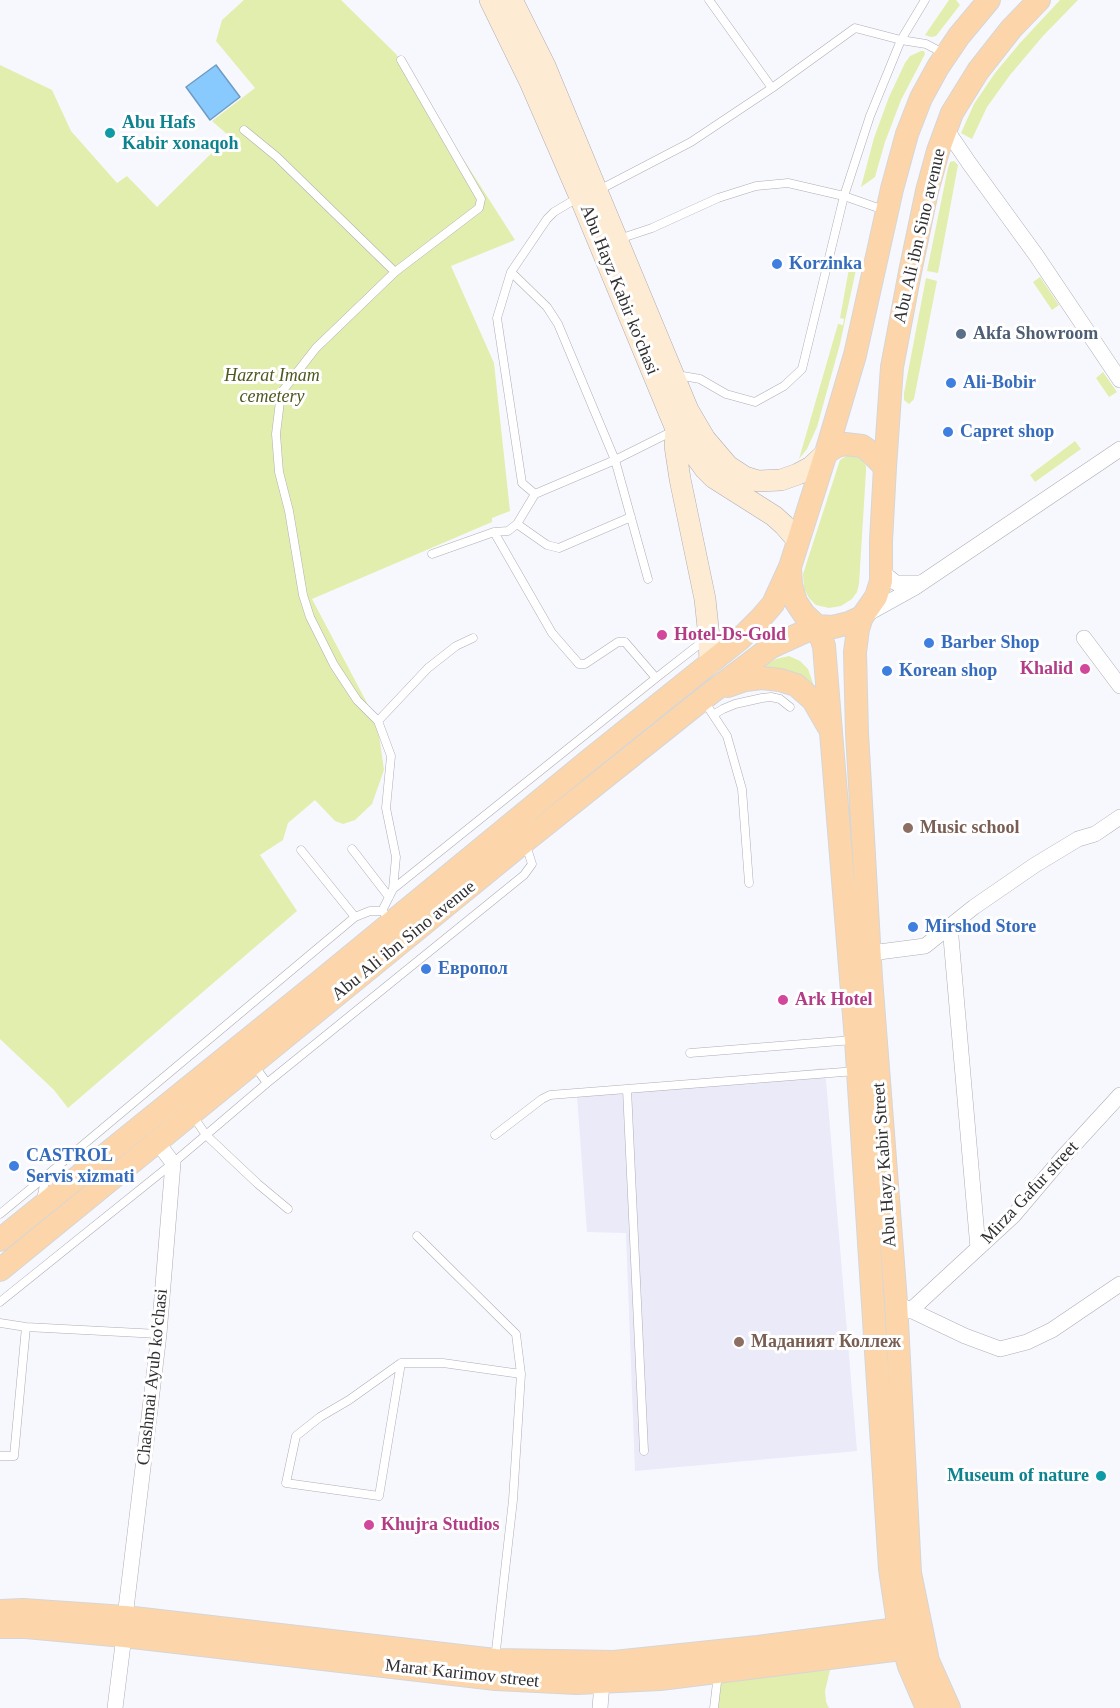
<!DOCTYPE html>
<html>
<head>
<meta charset="utf-8">
<style>
	body { margin:0 }
	canvas { display:block; background:#f7f7fe }
</style>
</head>
<body>
<canvas width="1120" height="1708"></canvas>
<script>
const ctx = document.querySelector('canvas').getContext('2d');
ctx.lineJoin = 'round';
function paint(path, color) {
  ctx.fillStyle = color;
  ctx.fill(path, 'evenodd');
}
function shape(rows) {
  const path = new Path2D();
  for (const r of rows) {
    path.moveTo(r[0], r[1]);
    for (let i = 2; i < r.length; i += 2) path.lineTo(r[i], r[i + 1]);
  }
  return path;
}
function stroke(path, color, width, dash) {
  ctx.strokeStyle = color;
  ctx.lineWidth = width;
  ctx.lineCap = dash ? 'butt' : 'round';
  ctx.setLineDash(dash || []);
  ctx.stroke(path);
}
function write(font, color, halo, rows, align = 'center') {
  ctx.font = font + ' Georgia,serif';
  ctx.lineWidth = 6;
  ctx.setLineDash([]);
  ctx.textBaseline = 'middle';
  ctx.strokeStyle = halo;
  ctx.fillStyle = color;
  for (const [text, x, y, turn = 0] of rows) {
    ctx.save();
    ctx.translate(x, y);
    ctx.rotate((+turn || 0) * Math.PI / 180);
    ctx.textAlign = isNaN(turn) ? turn : align;
    if (halo) ctx.strokeText(text, 0, 0);
    ctx.fillText(text, 0, 0);
    ctx.restore();
  }
}
paint(shape([
	[825,1068,857,1451,635,1471,626,1233,587,1232,577,1096]
]), '#eaeaf9');
paint(shape([
	[244,0,341,0,396,54,515,240,451,266,494,363,510,511,492,518,492,522,312,599,366,701,376,722,380,742,384,770,372,804,355,820,343,824,335,821,315,800,288,823,283,840,260,855,297,911,68,1108,54,1090,0,1039,0,65,52,90,71,131,117,183,127,176,157,207,229,136,212,121,255,88,216,41,222,20],
	[949,0,956,0,960,5,936,36,931,37,925,35],
	[1060,0,1078,0,1043,36,1010,75,987,107,972,139,961,133,974,104,995,73,1020,43],
	[921,51,924,51,925,54,901,100,885,142,875,177,861,187,874,138,889,97,905,63,910,56],
	[954,161,958,165,938,273,927,271,948,168,950,162],
	[850,263,857,265,840,344,817,427,807,449,799,459,838,324,843,325,844,319,840,318],
	[1040,277,1059,305,1052,310,1033,282],
	[926,278,937,281,914,399,909,404,904,400,904,393],
	[1103,372,1117,392,1109,397,1096,378],
	[1075,441,1081,449,1035,482,1030,475],
	[848,455,857,457,862,460,866,466,866,471,859,584,857,592,852,599,841,606,829,608,816,605,809,598,804,588,803,574,840,460],
	[789,656,800,661,808,669,814,686,757,670,776,659],
	[830,1670,825,1691,826,1702,829,1708,714,1708,718,1679]
]), '#e2eead');
const water = shape([
	[216,65,240,97,210,120,186,87,216,65]
]);
paint(water, '#88cafe');
stroke(water, '#6e9cc1', 1.5);
const lane = shape([
	[709,0,772,88],
	[244,130,277,157,395,272,316,348,281,393,276,434,279,472,289,511,303,595,310,617,334,665,357,700,378,721,391,756,386,808,396,857,393,889,382,911],
	[599,190,691,142,772,88,855,28,901,40,926,44,945,54],
	[619,239,652,228,718,198,756,186,788,183,844,196,884,210],
	[395,272,479,208,481,199,401,60],
	[511,272,547,307,558,324,615,460,648,579],
	[677,375,700,379,726,394,755,402,784,386,802,369,844,196,870,116,901,40,925,0],
	[535,494,522,483,497,318,511,272,547,219,554,212,579,197],
	[517,524,547,545,559,548,631,517],
	[494,532,552,633,579,664,585,664,618,642,625,642,656,678],
	[432,554,494,532,508,531,517,524,535,494,615,460,673,431],
	[704,701,727,736,742,789,749,883],
	[713,715,723,709,735,704,762,698,771,697,780,699,790,707],
	[378,721,428,668,456,646,473,638],
	[352,849,389,897],
	[301,850,355,917,370,911,382,911,384,913],
	[393,889,656,678,706,639],
	[690,1053,853,1040],
	[254,1065,267,1083],
	[627,1089,644,1451],
	[193,1116,206,1135,258,1184,288,1209],
	[495,1135,542,1099,550,1095,856,1071],
	[41,1199,46,1176,355,917],
	[0,1214,46,1176],
	[417,1236,516,1334,521,1374],
	[0,1302,173,1163,267,1083,524,875,532,864,526,845],
	[0,1323,26,1327,159,1334],
	[401,1363,379,1496,286,1483,296,1436,320,1417,349,1400,401,1363,443,1363,521,1374,513,1500,495,1659],
	[0,1456,14,1456,26,1327],
	[714,1708,718,1674]
]);
const street = shape([
	[946,129,969,163,1036,255,1120,380],
	[881,571,896,583,919,583],
	[867,614,914,588,1120,449],
	[1084,638,1120,686],
	[950,926,978,1248],
	[871,953,925,946,974,907,1035,865,1078,839,1095,834,1120,817],
	[904,1307,965,1336,1000,1349,1027,1342,1052,1330,1120,1284],
	[910,1311,1014,1215,1063,1157,1120,1095],
	[125,1617,159,1334,173,1163,157,1142],
	[115,1708,124,1636],
	[600,1708,602,1683]
]);
const secondary = shape([
	[490,0,531,84,580,197,676,429,705,469,714,478,774,516,784,525,798,541],
	[512,0,545,66,688,410,705,439,728,466,745,477,758,481,781,480,798,474,811,467,826,453],
	[676,429,675,446,680,479,705,599,709,637,710,664]
]);
const primary = shape([
	[845,444,862,446,869,451,885,467,881,541,881,581,876,597,862,617,849,623,833,627,817,626,804,614,796,602,791,585,790,567,826,453,837,446,845,444],
	[826,453,855,355,892,189,907,134,921,98,938,67,959,36,989,0],
	[885,467,892,367,910,272,927,191,938,151,952,113,978,71,1011,29,1039,0],
	[862,617,858,629,855,652,857,733,871,978,896,1302,910,1573,928,1661,949,1708],
	[817,626,824,646,856,1040,890,1569,899,1630,909,1666,927,1708],
	[728,686,745,680,762,678,780,680,796,685,813,700,828,726],
	[0,1240,319,982,588,761,740,639,760,619,773,604,790,567],
	[0,1270,524,842,703,699,771,647,817,626],
	[0,1611,23,1610,125,1617,495,1660,614,1662,758,1647,913,1627],
	[0,1627,26,1627,124,1636,496,1679,577,1683,660,1679,917,1647]
]);
stroke(lane, '#aeaeb5', 9);
stroke(street, '#aeaeb5', 16);
stroke(secondary, '#aeaeb5', 22);
stroke(primary, '#d6d6d6', 24);
stroke(lane, '#fff', 8);
stroke(street, '#fff', 15);
stroke(secondary, '#feebd4', 21);
stroke(primary, '#fcd6aa', 22);
for (const [x, y, r, color] of [
	[110,133,6,"#0f9aa8"],
	[777,264,6,"#3f7fe0"],
	[961,334,6,"#5c6f8a"],
	[951,383,6,"#3f7fe0"],
	[948,432,6,"#3f7fe0"],
	[662,635,6,"#d1479c"],
	[929,643,6,"#3f7fe0"],
	[1085,669,6,"#d1479c"],
	[887,671,6,"#3f7fe0"],
	[908,828,6,"#8d6e63"],
	[913,927,6,"#3f7fe0"],
	[426,969,6,"#3f7fe0"],
	[783,1000,6,"#d1479c"],
	[14,1166,6,"#3f7fe0"],
	[739,1342,6,"#8d6e63"],
	[1101,1476,6,"#0f9aa8"],
	[369,1525,6,"#d1479c"]
]) {
  const dot = new Path2D();
  dot.arc(x, y, r, 0, 2 * Math.PI);
  ctx.fillStyle = color;
  ctx.fill(dot);
  stroke(dot, '#fff', 2);
}
write('bold 18px', '#0d838f', '#fff', [
	["Abu Hafs",122,123],
	["Kabir xonaqoh",122,144],
	["Museum of nature",1089,1476,"right"]
], 'left');
write('18px', '#303032', '#fff', [
	["Abu Ali ibn Sino avenue",920,236,-77],
	["Abu Hayz Kabir ko'chasi",619,290,68],
	["Abu Ali ibn Sino avenue",404,941,-39],
	["Abu Hayz Kabir Street",885,1165,-94],
	["Mirza Gafur street",1030,1193,-47],
	["Chashmai Ayub ko'chasi",153,1377,-84],
	["Marat Karimov street",462,1674,6]
]);
write('bold 18px', '#366cbe', '#fff', [
	["Korzinka",789,264],
	["Ali-Bobir",963,383],
	["Capret shop",960,432],
	["Barber Shop",941,643],
	["Korean shop",899,671],
	["Mirshod Store",925,927],
	["Европол",438,969],
	["CASTROL",26,1156],
	["Servis xizmati",26,1177]
], 'left');
write('bold 18px', '#4e5e75', '#fff', [
	["Akfa Showroom",973,334]
], 'left');
write('italic 18px', '#505821', '#fff', [
	["Hazrat Imam",272,376],
	["cemetery",272,397]
]);
write('bold 18px', '#b23c85', '#fff', [
	["Hotel-Ds-Gold",674,635],
	["Khalid",1073,669,"right"],
	["Ark Hotel",795,1000],
	["Khujra Studios",381,1525]
], 'left');
write('bold 18px', '#785e54', '#fff', [
	["Music school",920,828],
	["Маданият Коллеж",751,1342]
], 'left');
</script>
</body>
</html>
